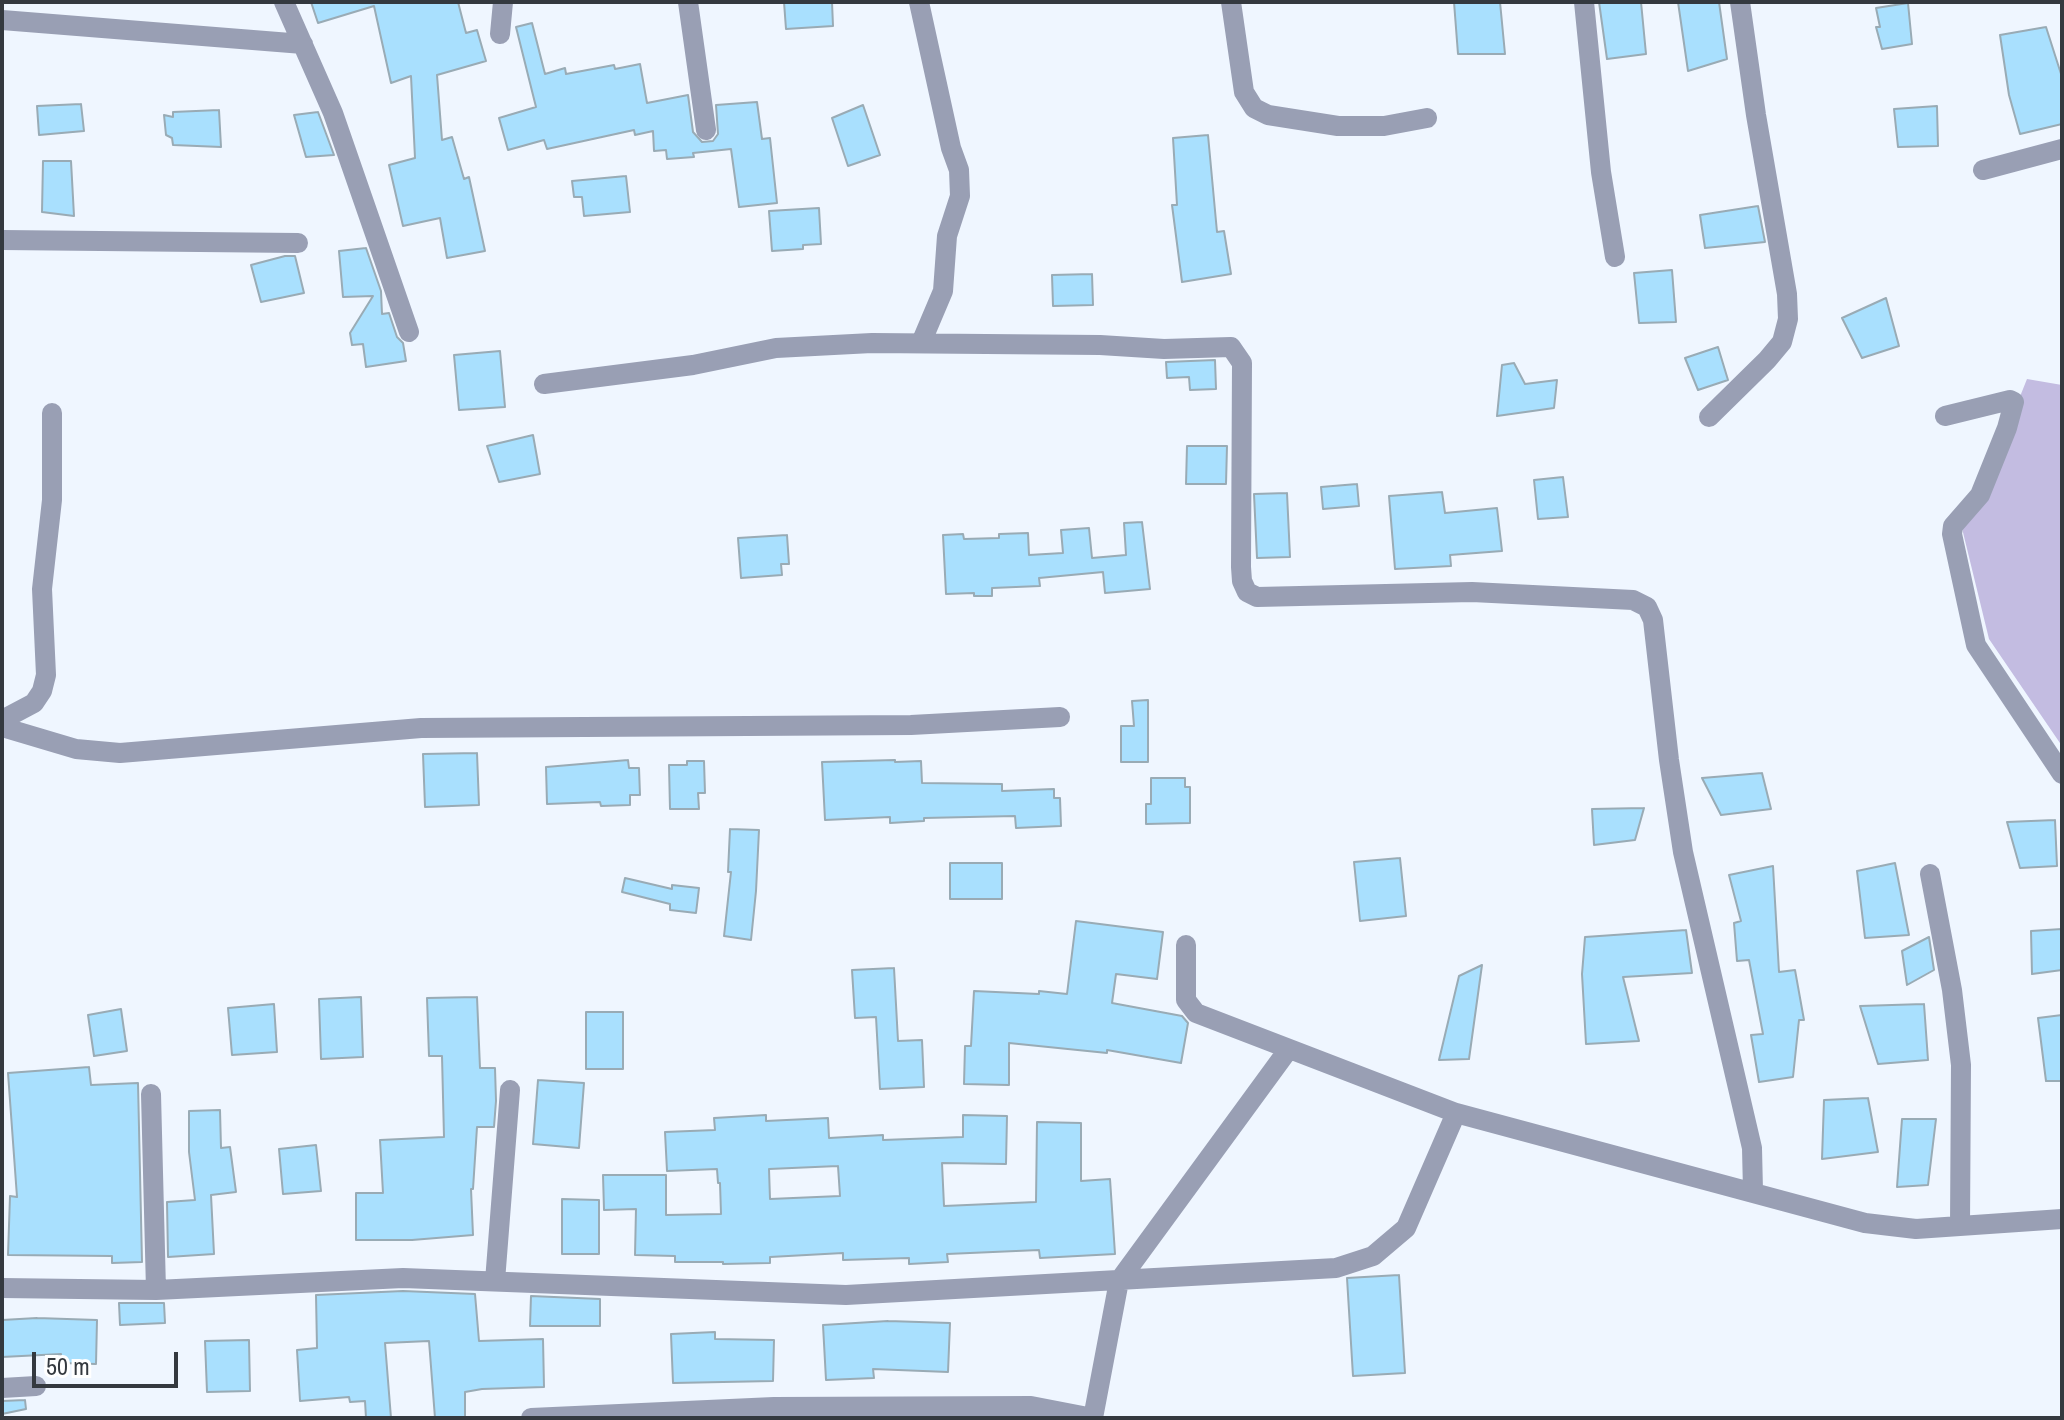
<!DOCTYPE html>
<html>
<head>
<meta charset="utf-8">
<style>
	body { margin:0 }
	#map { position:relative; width:2064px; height:1420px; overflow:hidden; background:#eff6ff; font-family:"Archivo Narrow",sans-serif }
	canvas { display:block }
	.frame { position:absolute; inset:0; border:4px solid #34393f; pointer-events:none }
	.scale { position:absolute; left:32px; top:1352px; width:146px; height:36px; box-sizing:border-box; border:4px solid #34393f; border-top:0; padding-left:10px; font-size:24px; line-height:28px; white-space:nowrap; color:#34393f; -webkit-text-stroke:6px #fff; paint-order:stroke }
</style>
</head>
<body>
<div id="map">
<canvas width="2064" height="1420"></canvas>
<div class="frame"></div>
<div class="scale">50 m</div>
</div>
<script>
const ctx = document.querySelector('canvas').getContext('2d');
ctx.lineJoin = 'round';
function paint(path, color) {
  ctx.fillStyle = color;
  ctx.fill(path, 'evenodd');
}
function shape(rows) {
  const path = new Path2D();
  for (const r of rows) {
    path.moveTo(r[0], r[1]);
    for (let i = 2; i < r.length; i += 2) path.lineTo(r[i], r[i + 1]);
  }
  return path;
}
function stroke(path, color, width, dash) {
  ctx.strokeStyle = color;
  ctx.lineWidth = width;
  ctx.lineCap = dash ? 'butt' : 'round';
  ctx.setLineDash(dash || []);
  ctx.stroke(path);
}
paint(shape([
	[2027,379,2062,385,2062,746,1989,639,1960,520,1977,504]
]), '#c3bce1');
const building = shape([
	[311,2,458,2,466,33,477,30,486,61,437,75,442,140,452,137,464,179,469,177,485,251,447,258,440,218,403,226,389,165,415,158,411,76,391,83,374,6,318,23,311,2],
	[784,2,832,2,833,26,786,29,784,2],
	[1454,2,1500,2,1505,54,1458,54,1454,2],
	[1599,2,1641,2,1646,54,1607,59,1599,2],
	[1678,2,1719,2,1727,59,1688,71,1678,2],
	[1908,3,1912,44,1882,49,1876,27,1880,27,1876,8,1908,3],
	[532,23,545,74,565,68,566,74,614,65,615,69,640,64,647,103,688,95,693,132,702,142,713,141,718,134,716,105,757,102,762,139,770,138,777,203,739,207,731,149,693,153,694,157,667,159,666,150,654,151,653,131,635,135,634,130,547,149,544,140,508,150,499,118,536,107,516,27,532,23],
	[2046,27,2062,77,2062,124,2020,134,2009,95,2000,35,2046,27],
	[81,104,84,131,39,135,37,106,81,104],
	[863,105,880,155,848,166,832,118,863,105],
	[1937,106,1938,146,1898,147,1894,109,1937,106],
	[219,110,221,147,173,145,172,138,166,135,164,115,173,117,173,112,219,110],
	[318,112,334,155,306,157,294,115,318,112],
	[1208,135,1217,232,1224,231,1231,274,1182,282,1172,205,1177,205,1173,138,1208,135],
	[43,161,71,161,74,216,42,212,43,161],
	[626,176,630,212,584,216,582,197,574,197,572,181,626,176],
	[1758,206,1765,242,1705,248,1700,215,1758,206],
	[819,208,821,244,803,245,803,249,772,251,769,211,819,208],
	[366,248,381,291,382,314,389,313,397,337,403,343,406,361,366,367,363,344,352,345,350,333,373,296,343,297,339,251,366,248],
	[285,256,295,256,304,293,261,302,251,265,285,256],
	[1672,270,1676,322,1639,323,1634,273,1672,270],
	[1092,274,1093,305,1053,306,1052,275,1092,274],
	[1886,298,1899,346,1862,358,1842,318,1886,298],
	[1718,347,1728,380,1698,390,1685,358,1718,347],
	[500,351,505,407,459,410,454,355,500,351],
	[1215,360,1216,389,1190,390,1189,377,1167,378,1166,362,1215,360],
	[1514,363,1525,384,1557,380,1554,408,1497,416,1502,365,1514,363],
	[533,435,540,474,499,482,487,446,533,435],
	[1187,446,1227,446,1226,484,1186,484,1187,446],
	[1563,477,1568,517,1538,519,1534,480,1563,477],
	[1357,484,1359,506,1323,509,1321,487,1357,484],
	[1442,492,1445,513,1497,508,1502,551,1450,555,1451,566,1395,569,1389,496,1442,492],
	[1287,493,1290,557,1257,558,1254,494,1287,493],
	[1142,522,1150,589,1105,593,1103,572,1039,578,1040,586,992,588,992,596,974,596,974,593,946,594,943,535,963,534,964,539,999,538,999,534,1028,533,1029,555,1063,553,1061,530,1089,528,1092,558,1126,555,1124,523,1142,522],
	[787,535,789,564,781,564,782,575,741,578,738,538,787,535],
	[1148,700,1148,762,1121,762,1121,726,1134,726,1132,701,1148,700],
	[477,753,479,805,425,807,423,754,477,753],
	[628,760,629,768,639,768,640,795,630,795,630,805,601,806,600,802,547,804,546,767,628,760],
	[895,760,895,762,921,761,922,783,1002,784,1002,791,1054,789,1054,798,1060,798,1061,826,1016,828,1015,816,924,818,924,821,890,823,890,817,825,820,822,762,895,760],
	[687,761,704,761,705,793,698,793,699,809,670,809,669,765,687,765,687,761],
	[1762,773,1771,809,1721,815,1702,778,1762,773],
	[1151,778,1185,778,1185,787,1190,787,1190,823,1146,824,1146,804,1151,804,1151,778],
	[1644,808,1635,840,1594,845,1592,809,1644,808],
	[2055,820,2057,866,2020,868,2007,822,2055,820],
	[730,829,759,830,756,891,751,940,724,936,731,872,728,872,730,829],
	[1400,858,1406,916,1360,921,1354,862,1400,858],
	[950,863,1002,863,1002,899,950,899,950,863],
	[1895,863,1909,935,1865,938,1857,871,1895,863],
	[1773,866,1779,972,1795,970,1804,1020,1799,1020,1793,1077,1759,1082,1751,1035,1763,1034,1749,960,1737,961,1734,923,1741,921,1729,875,1773,866],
	[625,878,672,889,672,885,699,888,696,913,670,910,670,904,622,892,625,878],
	[1076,921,1163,932,1157,979,1116,974,1112,1003,1182,1016,1188,1023,1181,1063,1107,1050,1107,1053,1009,1043,1009,1085,964,1084,965,1046,971,1046,974,991,1039,994,1039,991,1067,994,1076,921],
	[2062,929,2062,970,2032,974,2031,931,2062,929],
	[1686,930,1692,973,1623,977,1639,1041,1586,1044,1582,974,1585,937,1686,930],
	[1929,937,1934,970,1907,985,1902,951,1929,937],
	[1482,965,1469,1059,1439,1060,1459,976,1482,965],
	[894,968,898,1041,922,1040,924,1087,880,1089,876,1017,855,1018,852,970,894,968],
	[361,997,363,1057,321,1059,319,999,361,997],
	[477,997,480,1068,495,1068,496,1101,494,1127,477,1127,473,1189,471,1189,473,1235,412,1240,356,1240,356,1193,383,1193,380,1140,444,1137,442,1056,429,1056,427,998,477,997],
	[274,1004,277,1052,232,1055,228,1008,274,1004],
	[1924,1004,1928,1060,1878,1064,1860,1006,1924,1004],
	[121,1009,127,1051,94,1056,88,1015,121,1009],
	[586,1012,623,1012,623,1069,586,1069,586,1012],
	[2062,1015,2062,1081,2046,1081,2038,1018,2062,1015],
	[89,1067,91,1085,138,1083,142,1262,112,1263,112,1256,8,1255,10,1196,17,1197,8,1073,89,1067],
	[538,1080,584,1083,579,1148,533,1144,538,1080],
	[1868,1098,1878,1152,1822,1159,1824,1100,1868,1098],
	[220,1110,221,1148,230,1147,236,1192,211,1195,214,1254,168,1257,167,1202,195,1200,189,1152,189,1111,220,1110],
	[766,1115,766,1121,828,1118,829,1138,883,1135,883,1140,963,1137,963,1115,1007,1116,1006,1164,942,1163,944,1206,1036,1202,1037,1122,1081,1123,1081,1181,1110,1179,1115,1254,1040,1258,1039,1250,947,1254,948,1262,909,1264,909,1258,843,1260,843,1253,770,1257,770,1263,723,1264,723,1262,675,1262,675,1256,635,1255,636,1209,604,1210,603,1175,666,1175,666,1215,721,1214,720,1183,718,1183,717,1169,667,1171,665,1132,715,1130,714,1118,766,1115],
	[838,1166,840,1196,770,1199,769,1169,838,1166],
	[1902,1119,1936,1119,1928,1185,1897,1187,1902,1119],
	[316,1145,321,1191,283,1194,279,1149,316,1145],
	[562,1199,599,1200,599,1254,562,1254,562,1199],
	[1399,1275,1405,1373,1353,1376,1347,1278,1399,1275],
	[403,1291,475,1294,479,1341,543,1339,544,1387,482,1389,465,1392,465,1418,435,1418,429,1341,385,1343,391,1418,366,1418,365,1401,350,1402,349,1397,300,1401,297,1350,317,1348,316,1295,403,1291],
	[531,1296,600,1299,600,1326,530,1326,531,1296],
	[119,1303,164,1303,165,1323,120,1325,119,1303],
	[37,1318,97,1320,96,1364,61,1363,61,1354,2,1357,2,1320,37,1318],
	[888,1321,950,1323,948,1372,873,1369,874,1378,826,1380,823,1325,888,1321],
	[715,1332,715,1339,774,1340,773,1381,673,1383,671,1334,715,1332],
	[249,1340,250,1391,207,1392,205,1341,249,1340],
	[25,1400,26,1409,2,1414,2,1401,25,1400]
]);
paint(building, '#a9e0fe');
stroke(building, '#99abb5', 2);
stroke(shape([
	[284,2,333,113,409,332],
	[688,2,706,130],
	[919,2,951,148,959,170,960,196,947,236,943,291,921,343],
	[1231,2,1244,92,1254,108,1268,115,1338,126,1384,126,1427,118],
	[1584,2,1601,172,1615,257],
	[2,20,303,44],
	[500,34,503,2],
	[1983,170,2062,149],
	[2,240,298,243],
	[544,384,693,365,776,348,872,343,1100,345,1164,349,1231,347,1242,363,1241,567,1242,581,1247,592,1257,597,1472,592,1633,600,1647,607,1653,620,1669,760,1683,852,1752,1148,1753,1191],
	[1945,416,2010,400,2014,402,2007,428,1980,495,1953,526,1952,534,1976,645,2062,774],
	[1709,417,1767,360,1782,342,1788,319,1787,294,1756,115,1740,2],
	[2,720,34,703,42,691,46,675,42,589,52,500,52,413],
	[2,727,76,749,120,753,421,728,911,725,1060,717],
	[1930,874,1952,990,1961,1065,1960,1225],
	[1186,945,1186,1000,1196,1013,1456,1113,1865,1223,1916,1229,2062,1219],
	[151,1094,156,1290],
	[495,1281,510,1090],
	[2,1288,156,1290,403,1278,846,1295,1336,1268,1373,1256,1406,1228,1456,1113],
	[2,1388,36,1386],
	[531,1418,774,1407,1031,1406,1093,1418,1119,1281,1288,1050]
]), '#999fb4', 20);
</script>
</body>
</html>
